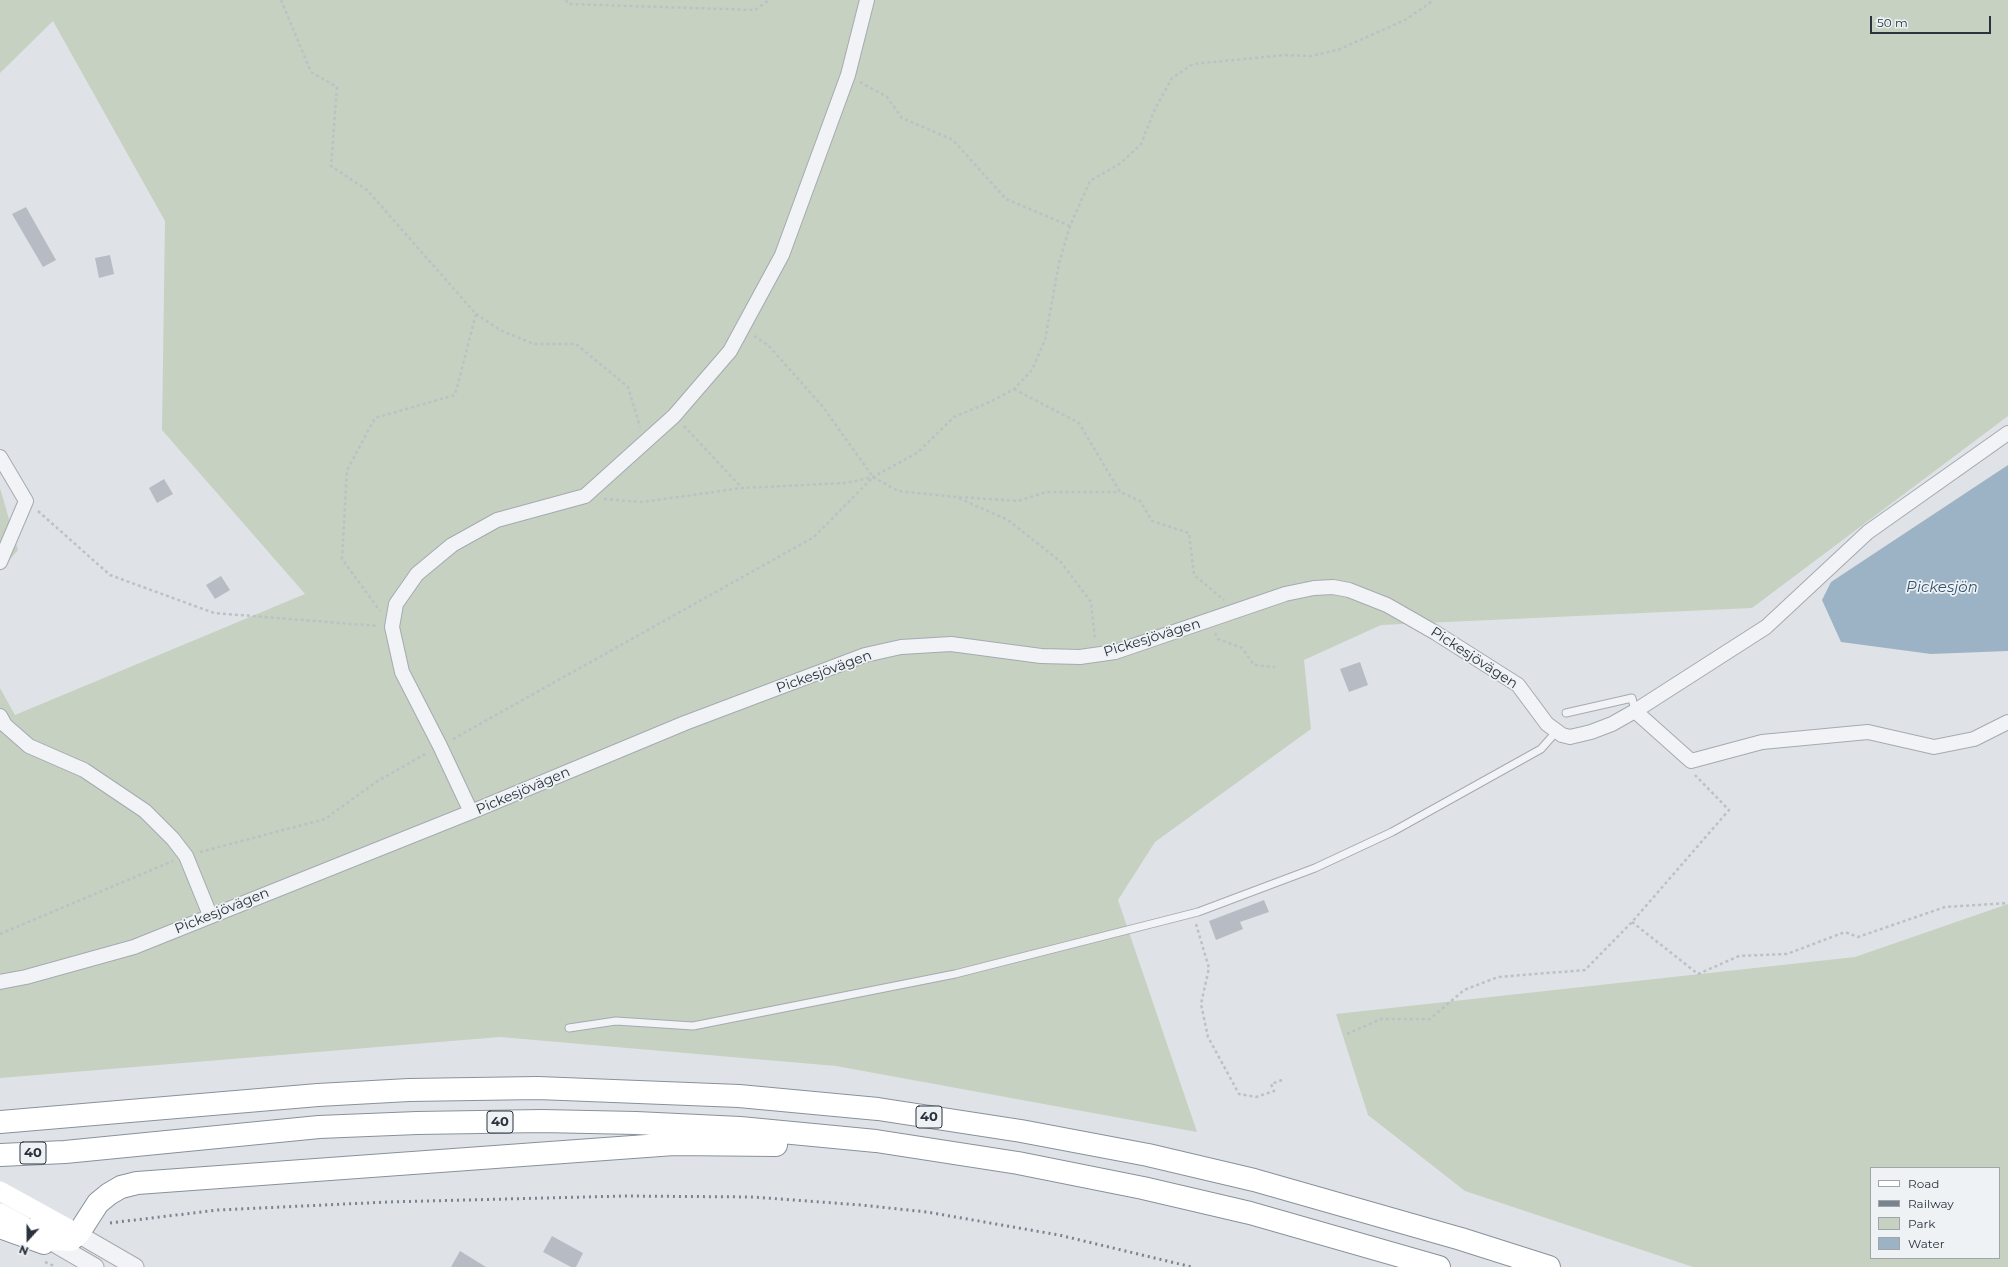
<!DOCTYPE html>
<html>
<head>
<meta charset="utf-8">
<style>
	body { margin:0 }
	#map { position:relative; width:2008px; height:1267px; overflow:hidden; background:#dfe3e7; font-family:Montserrat,sans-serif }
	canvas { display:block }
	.legend { position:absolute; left:1870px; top:1167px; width:130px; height:92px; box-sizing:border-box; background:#eef2f5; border:1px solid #9fa5ab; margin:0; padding:5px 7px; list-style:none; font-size:12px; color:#29323d }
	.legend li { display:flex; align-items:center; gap:8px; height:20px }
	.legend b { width:20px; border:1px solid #9fa5ab }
	.north { position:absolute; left:8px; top:1219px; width:40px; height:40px; -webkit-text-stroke:3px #eef2f5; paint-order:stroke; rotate:201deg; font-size:11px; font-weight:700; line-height:16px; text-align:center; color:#29323d }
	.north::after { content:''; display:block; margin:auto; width:14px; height:18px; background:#29323d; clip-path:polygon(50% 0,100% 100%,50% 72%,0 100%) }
	.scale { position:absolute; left:1870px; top:16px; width:121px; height:18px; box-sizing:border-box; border:2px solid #29323d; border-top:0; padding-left:5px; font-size:12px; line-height:14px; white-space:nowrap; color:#29323d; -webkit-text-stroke:3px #eef2f5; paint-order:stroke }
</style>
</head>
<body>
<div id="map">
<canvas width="2008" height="1267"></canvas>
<ul class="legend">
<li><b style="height:5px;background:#fff"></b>Road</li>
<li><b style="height:5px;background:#7a8490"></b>Railway</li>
<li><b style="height:11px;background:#c6d1c1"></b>Park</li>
<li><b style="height:11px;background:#9cb3c5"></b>Water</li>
</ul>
<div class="north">N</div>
<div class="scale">50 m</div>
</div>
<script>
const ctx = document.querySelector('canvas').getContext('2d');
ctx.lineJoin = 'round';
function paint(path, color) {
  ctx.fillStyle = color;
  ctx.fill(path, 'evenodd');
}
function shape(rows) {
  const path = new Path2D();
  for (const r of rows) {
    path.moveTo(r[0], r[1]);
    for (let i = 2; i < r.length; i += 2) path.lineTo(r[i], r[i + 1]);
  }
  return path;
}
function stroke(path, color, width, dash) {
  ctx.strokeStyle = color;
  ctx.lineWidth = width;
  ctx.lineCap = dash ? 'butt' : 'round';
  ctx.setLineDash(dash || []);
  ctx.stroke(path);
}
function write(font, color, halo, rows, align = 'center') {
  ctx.font = font + ' Montserrat,sans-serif';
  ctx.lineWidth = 3.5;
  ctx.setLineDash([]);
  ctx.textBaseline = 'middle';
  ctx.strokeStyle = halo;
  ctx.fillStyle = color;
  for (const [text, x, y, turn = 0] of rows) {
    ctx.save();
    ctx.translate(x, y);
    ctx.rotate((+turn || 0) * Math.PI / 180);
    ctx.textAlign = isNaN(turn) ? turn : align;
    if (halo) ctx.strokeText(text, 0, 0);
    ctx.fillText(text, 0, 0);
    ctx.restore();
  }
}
paint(shape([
	[0,0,2008,0,2008,416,1752,608,1381,625,1304,660,1311,729,1155,842,1118,900,1197,1132,836,1066,500,1037,0,1078,0,688,15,715,305,594,162,430,165,221,53,21,0,73],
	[0,488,18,550,0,571],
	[2008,904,2008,1267,1693,1267,1465,1191,1368,1115,1336,1014,1855,957],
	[1871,1168,1999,1168,1999,1258,1871,1258]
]), '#c6d1c1');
paint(shape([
	[2008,465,2008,651,1931,654,1841,642,1822,600,1831,582]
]), '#9cb3c5');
paint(shape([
	[26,207,56,260,43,267,12,214],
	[110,255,114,274,99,278,95,258],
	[164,479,173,494,157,503,149,488],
	[221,576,230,590,215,599,206,585],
	[1360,662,1368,685,1349,692,1340,669],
	[1264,900,1269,912,1240,922,1243,929,1216,940,1209,921],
	[552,1236,583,1253,576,1267,571,1267,543,1252],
	[460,1251,486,1267,451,1267]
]), '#b7bcc4');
const service = shape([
	[1566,713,1632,698,1635,711],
	[569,1028,616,1021,693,1026,955,974,1198,912,1315,868,1392,832,1541,749,1556,732]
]);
const minor = shape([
	[0,457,26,501,0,562],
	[1635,711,1691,761,1762,742,1868,732,1934,747,1974,739,2008,722],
	[0,716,5,725,29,746,84,770,145,811,173,839,186,856,210,915],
	[471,812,440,746,402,672,392,627,396,604,417,574,452,545,497,520,585,496,674,416,730,351,782,255,848,75,867,0],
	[0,982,26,977,134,947,471,812,685,723,865,655,901,647,951,644,1041,656,1080,657,1115,652,1285,594,1314,588,1333,587,1349,590,1387,605,1436,633,1518,685,1547,724,1562,735,1570,737,1591,732,1612,724,1635,711,1766,627,1868,532,2008,433]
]);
const tertiary = shape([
	[78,1234,135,1267],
	[45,1238,95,1267]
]);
const motorway = shape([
	[0,1122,318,1095,409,1090,538,1088,739,1096,878,1109,1021,1131,1148,1155,1254,1180,1461,1239,1549,1267],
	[0,1155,65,1152,319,1127,417,1123,542,1121,636,1123,740,1128,876,1141,1018,1163,1143,1188,1250,1213,1439,1267],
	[0,1227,44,1243],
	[31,1230,54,1239,71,1240,78,1234,98,1203,109,1194,121,1187,137,1183,674,1144,776,1145]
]);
stroke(service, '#a5aab1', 9);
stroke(minor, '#a5aab1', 16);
stroke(tertiary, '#a5aab1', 19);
stroke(motorway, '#87919d', 24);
stroke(shape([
	[281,0,311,72,337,87,331,166,367,190,476,314,455,395,375,418,347,470,342,559,380,611],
	[566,0,568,4,755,10,769,0],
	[860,82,887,97,902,118,953,140,1006,199,1070,226],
	[476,314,500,330,534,344,576,344,628,387,640,427],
	[754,336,768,345,823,407,873,477],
	[1014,389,1079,423,1120,492,1140,501,1152,521,1189,533,1194,575,1224,600],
	[684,426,742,488],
	[959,497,1018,501,1046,492,1120,492],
	[604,499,642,502,742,488,846,483,873,477,917,453,954,417,992,401,1014,389,1032,370,1045,340,1059,263,1070,226,1090,181,1121,163,1141,144,1155,109,1172,78,1193,64,1285,55,1312,56,1340,49,1405,20,1434,0],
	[38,511,110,575,214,613,378,626],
	[1215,633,1218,639,1242,648,1254,665,1275,667],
	[453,739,814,537,873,477,898,491,956,497,1008,520,1061,562,1091,602,1095,640],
	[200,852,325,819,376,782,427,753],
	[1632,922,1698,974,1739,956,1787,954,1845,932,1858,937,1945,907,2008,903],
	[1196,924,1209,968,1201,1004,1208,1037,1239,1094,1256,1097,1274,1091,1271,1084,1285,1079],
	[0,934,173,861],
	[1347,1034,1381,1019,1430,1019,1464,990,1498,977,1585,970,1632,922,1729,810,1695,775],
	[45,1262,56,1267]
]), '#bdc1c6', 2.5, [3, 3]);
stroke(service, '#f1f3f6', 7);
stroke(minor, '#f1f3f6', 14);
stroke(tertiary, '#f1f3f6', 17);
stroke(shape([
	[0,1191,78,1234],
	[0,1213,31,1230]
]), '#fff', 19);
stroke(motorway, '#fff', 22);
stroke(shape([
	[110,1223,218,1210,388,1202,624,1196,753,1197,861,1205,927,1212,1059,1235,1192,1267]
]), '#7a8490', 3, [2, 4]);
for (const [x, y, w] of [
	[929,1117,26],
	[500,1122,26],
	[33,1153,26]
]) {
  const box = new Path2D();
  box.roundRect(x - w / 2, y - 11, w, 22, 3);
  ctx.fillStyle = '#eef2f5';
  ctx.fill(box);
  stroke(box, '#29323d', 1);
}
write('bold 13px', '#29323d', null, [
	["40",929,1117],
	["40",500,1122],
	["40",33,1153]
]);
write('14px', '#29323d', '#eef2f5', [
	["Pickesjövägen",1152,638,-17],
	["Pickesjövägen",1474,658,33],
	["Pickesjövägen",824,672,-20],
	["Pickesjövägen",523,791,-23],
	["Pickesjövägen",222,911,-22]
]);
write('italic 15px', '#36536e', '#eef2f5', [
	["Pickesjön",1942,588]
]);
</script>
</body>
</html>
